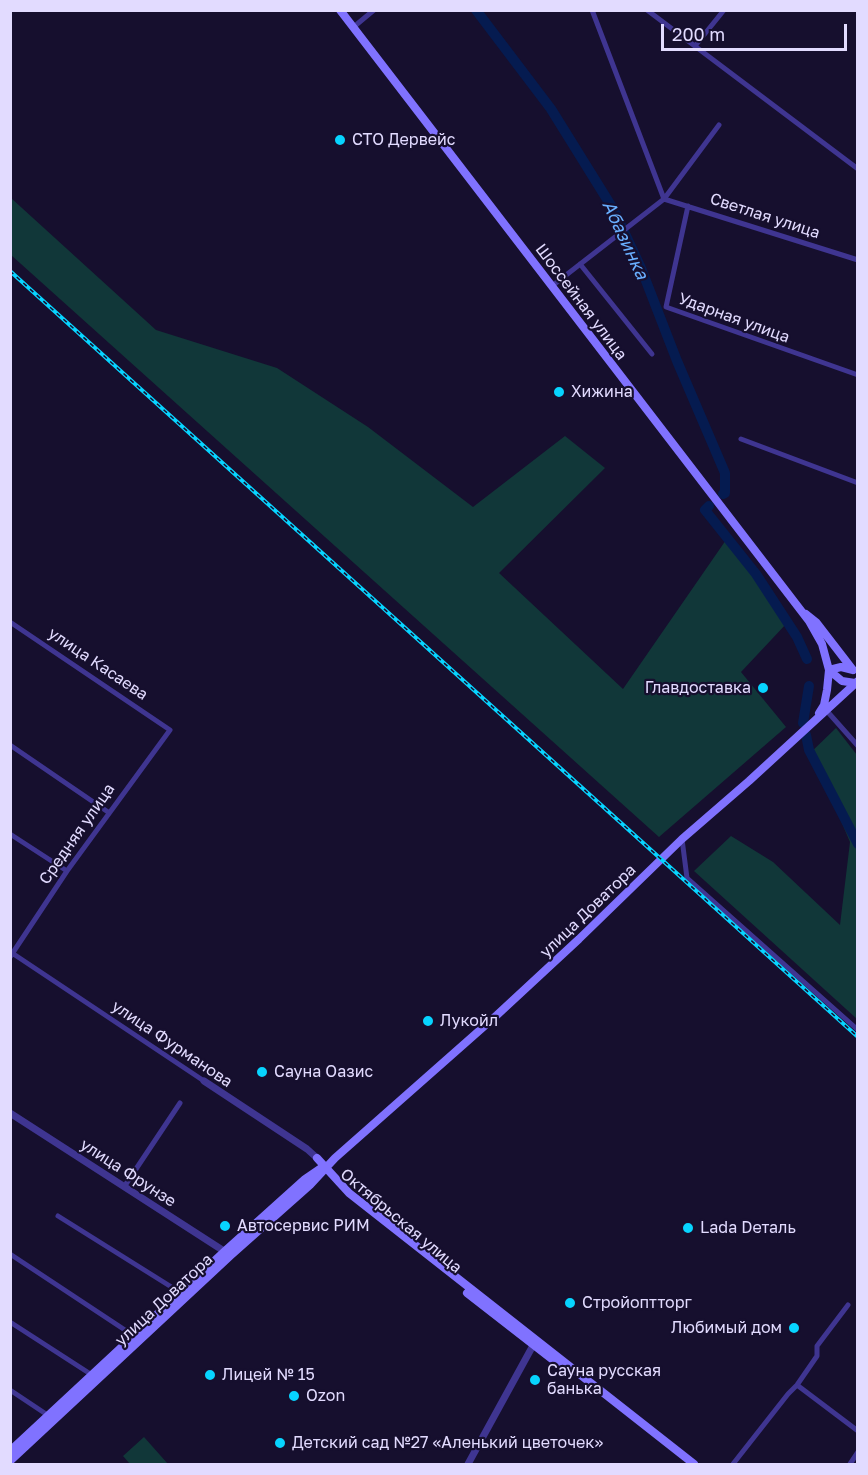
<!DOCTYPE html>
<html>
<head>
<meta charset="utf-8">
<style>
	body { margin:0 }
	#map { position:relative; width:868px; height:1475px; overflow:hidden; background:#160f2e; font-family:"Golos Text",sans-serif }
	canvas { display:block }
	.frame { position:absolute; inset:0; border:12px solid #e2dbff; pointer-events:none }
	.scale { position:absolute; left:661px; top:24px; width:186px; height:27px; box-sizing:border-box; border:3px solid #e2dbff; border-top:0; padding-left:8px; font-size:18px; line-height:21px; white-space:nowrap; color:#e2dbff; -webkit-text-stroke:4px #160f2e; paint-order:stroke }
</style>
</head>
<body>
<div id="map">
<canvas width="868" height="1475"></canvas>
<div class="frame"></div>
<div class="scale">200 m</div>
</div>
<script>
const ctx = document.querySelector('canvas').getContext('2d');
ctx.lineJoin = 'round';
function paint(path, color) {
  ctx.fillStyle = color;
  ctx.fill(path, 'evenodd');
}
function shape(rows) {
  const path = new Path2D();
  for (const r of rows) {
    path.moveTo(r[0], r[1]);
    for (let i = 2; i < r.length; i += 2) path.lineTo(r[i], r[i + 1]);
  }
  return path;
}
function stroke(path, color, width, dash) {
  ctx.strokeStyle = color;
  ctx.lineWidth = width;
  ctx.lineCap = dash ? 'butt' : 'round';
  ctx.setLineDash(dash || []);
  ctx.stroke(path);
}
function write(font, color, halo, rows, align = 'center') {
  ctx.font = font + ' "Golos Text",sans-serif';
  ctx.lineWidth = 4.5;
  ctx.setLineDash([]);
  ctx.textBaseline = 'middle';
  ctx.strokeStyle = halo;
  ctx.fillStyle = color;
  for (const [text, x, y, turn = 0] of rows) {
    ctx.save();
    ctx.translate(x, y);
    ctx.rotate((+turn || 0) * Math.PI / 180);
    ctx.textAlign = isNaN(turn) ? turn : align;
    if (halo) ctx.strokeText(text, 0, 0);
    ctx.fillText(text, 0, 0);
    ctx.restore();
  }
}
paint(shape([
	[11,198,156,330,277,368,368,427,473,507,565,436,605,468,499,573,623,689,726,540,787,623,741,672,786,727,659,837,11,255],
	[836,728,857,755,857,1019,694,871,731,836,773,862,840,925,850,842,827,788,807,756],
	[144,1437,168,1464,130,1464,123,1456]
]), '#113739');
stroke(shape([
	[476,10,551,109,615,212,641,268,677,361,725,473,725,493,723,494],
	[709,506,705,510,756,574,797,637,807,659],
	[803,723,809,686],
	[806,735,809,750,858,844]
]), '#051b50', 10);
stroke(shape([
	[592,10,664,199],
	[647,10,858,169],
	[356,25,374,10],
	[695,46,724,10],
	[664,199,858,260],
	[688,206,666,307,858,375],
	[580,264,652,354],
	[552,286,664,199,719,125],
	[741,439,858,483],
	[10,622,170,730,67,871,10,957],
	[826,710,858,746],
	[10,745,108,812],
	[10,834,67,871],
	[682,839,687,878,858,1030],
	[12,953,204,1081],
	[124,1187,180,1103],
	[58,1216,181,1293],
	[10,1254,134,1336],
	[10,1322,92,1375],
	[797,1385,858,1431],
	[10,1390,49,1416],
	[733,1464,788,1394,797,1385,817,1356,817,1346,848,1305],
	[850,1464,858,1452]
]), '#3f3591', 5);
stroke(shape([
	[204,1081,307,1149,317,1158],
	[10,1113,227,1253],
	[468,1464,536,1340]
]), '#3f3591', 7);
stroke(shape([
	[340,10,809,621,822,644,829,670,827,690,824,705,819,713],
	[806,614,816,622,853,670],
	[829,670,841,667,853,670],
	[830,671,842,681,855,683],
	[317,1158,349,1193,694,1464],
	[467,1293,566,1370],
	[10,1451,225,1251,305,1179,324,1166],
	[10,1461,230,1256,310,1185,335,1158,497,1015,579,939,682,839,749,781,858,681]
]), '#8072ff', 8);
const rail = shape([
	[10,271,858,1037]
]);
stroke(rail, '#07d4ff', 4);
stroke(rail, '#160f2e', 1.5, [4.5]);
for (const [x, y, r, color] of [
	[340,140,6,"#07d4ff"],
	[559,392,6,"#07d4ff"],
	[763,688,6,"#07d4ff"],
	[428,1021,6,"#07d4ff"],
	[262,1072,6,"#07d4ff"],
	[225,1226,6,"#07d4ff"],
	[688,1228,6,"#07d4ff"],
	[570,1303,6,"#07d4ff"],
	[794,1328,6,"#07d4ff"],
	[210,1375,6,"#07d4ff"],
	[535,1380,6,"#07d4ff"],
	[294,1396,6,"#07d4ff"],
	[280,1443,6,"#07d4ff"]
]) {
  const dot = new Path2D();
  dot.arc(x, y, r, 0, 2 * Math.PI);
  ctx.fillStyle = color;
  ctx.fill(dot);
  stroke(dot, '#160f2e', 2);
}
write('16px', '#e2dbff', '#160f2e', [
	["СТО Дервейс",352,140],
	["Хижина",571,392],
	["Главдоставка",751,688,"right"],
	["Лукойл",440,1021],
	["Сауна Оазис",274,1072],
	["Автосервис РИМ",237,1226],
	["Lada Dеталь",700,1228],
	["Стройоптторг",582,1303],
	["Любимый дом",782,1328,"right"],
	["Сауна русская",547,1371],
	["банька",547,1389],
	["Лицей № 15",222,1375],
	["Ozon",306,1396],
	["Детский сад №27 «Аленький цветочек»",292,1443]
], 'left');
write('16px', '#e2dbff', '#160f2e', [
	["Светлая улица",765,216,18],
	["Шоссейная улица",581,302,53],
	["Ударная улица",734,318,20],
	["улица Касаева",98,664,34],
	["Средняя улица",77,834,-55],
	["улица Доватора",588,911,-44],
	["улица Фурманова",172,1044,34],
	["улица Фрунзе",128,1173,33],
	["Октябрьская улица",401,1221,40],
	["улица Доватора",164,1300,-43]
]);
write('italic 18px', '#69afff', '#160f2e', [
	["Абазинка",625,240,65]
]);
</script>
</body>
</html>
